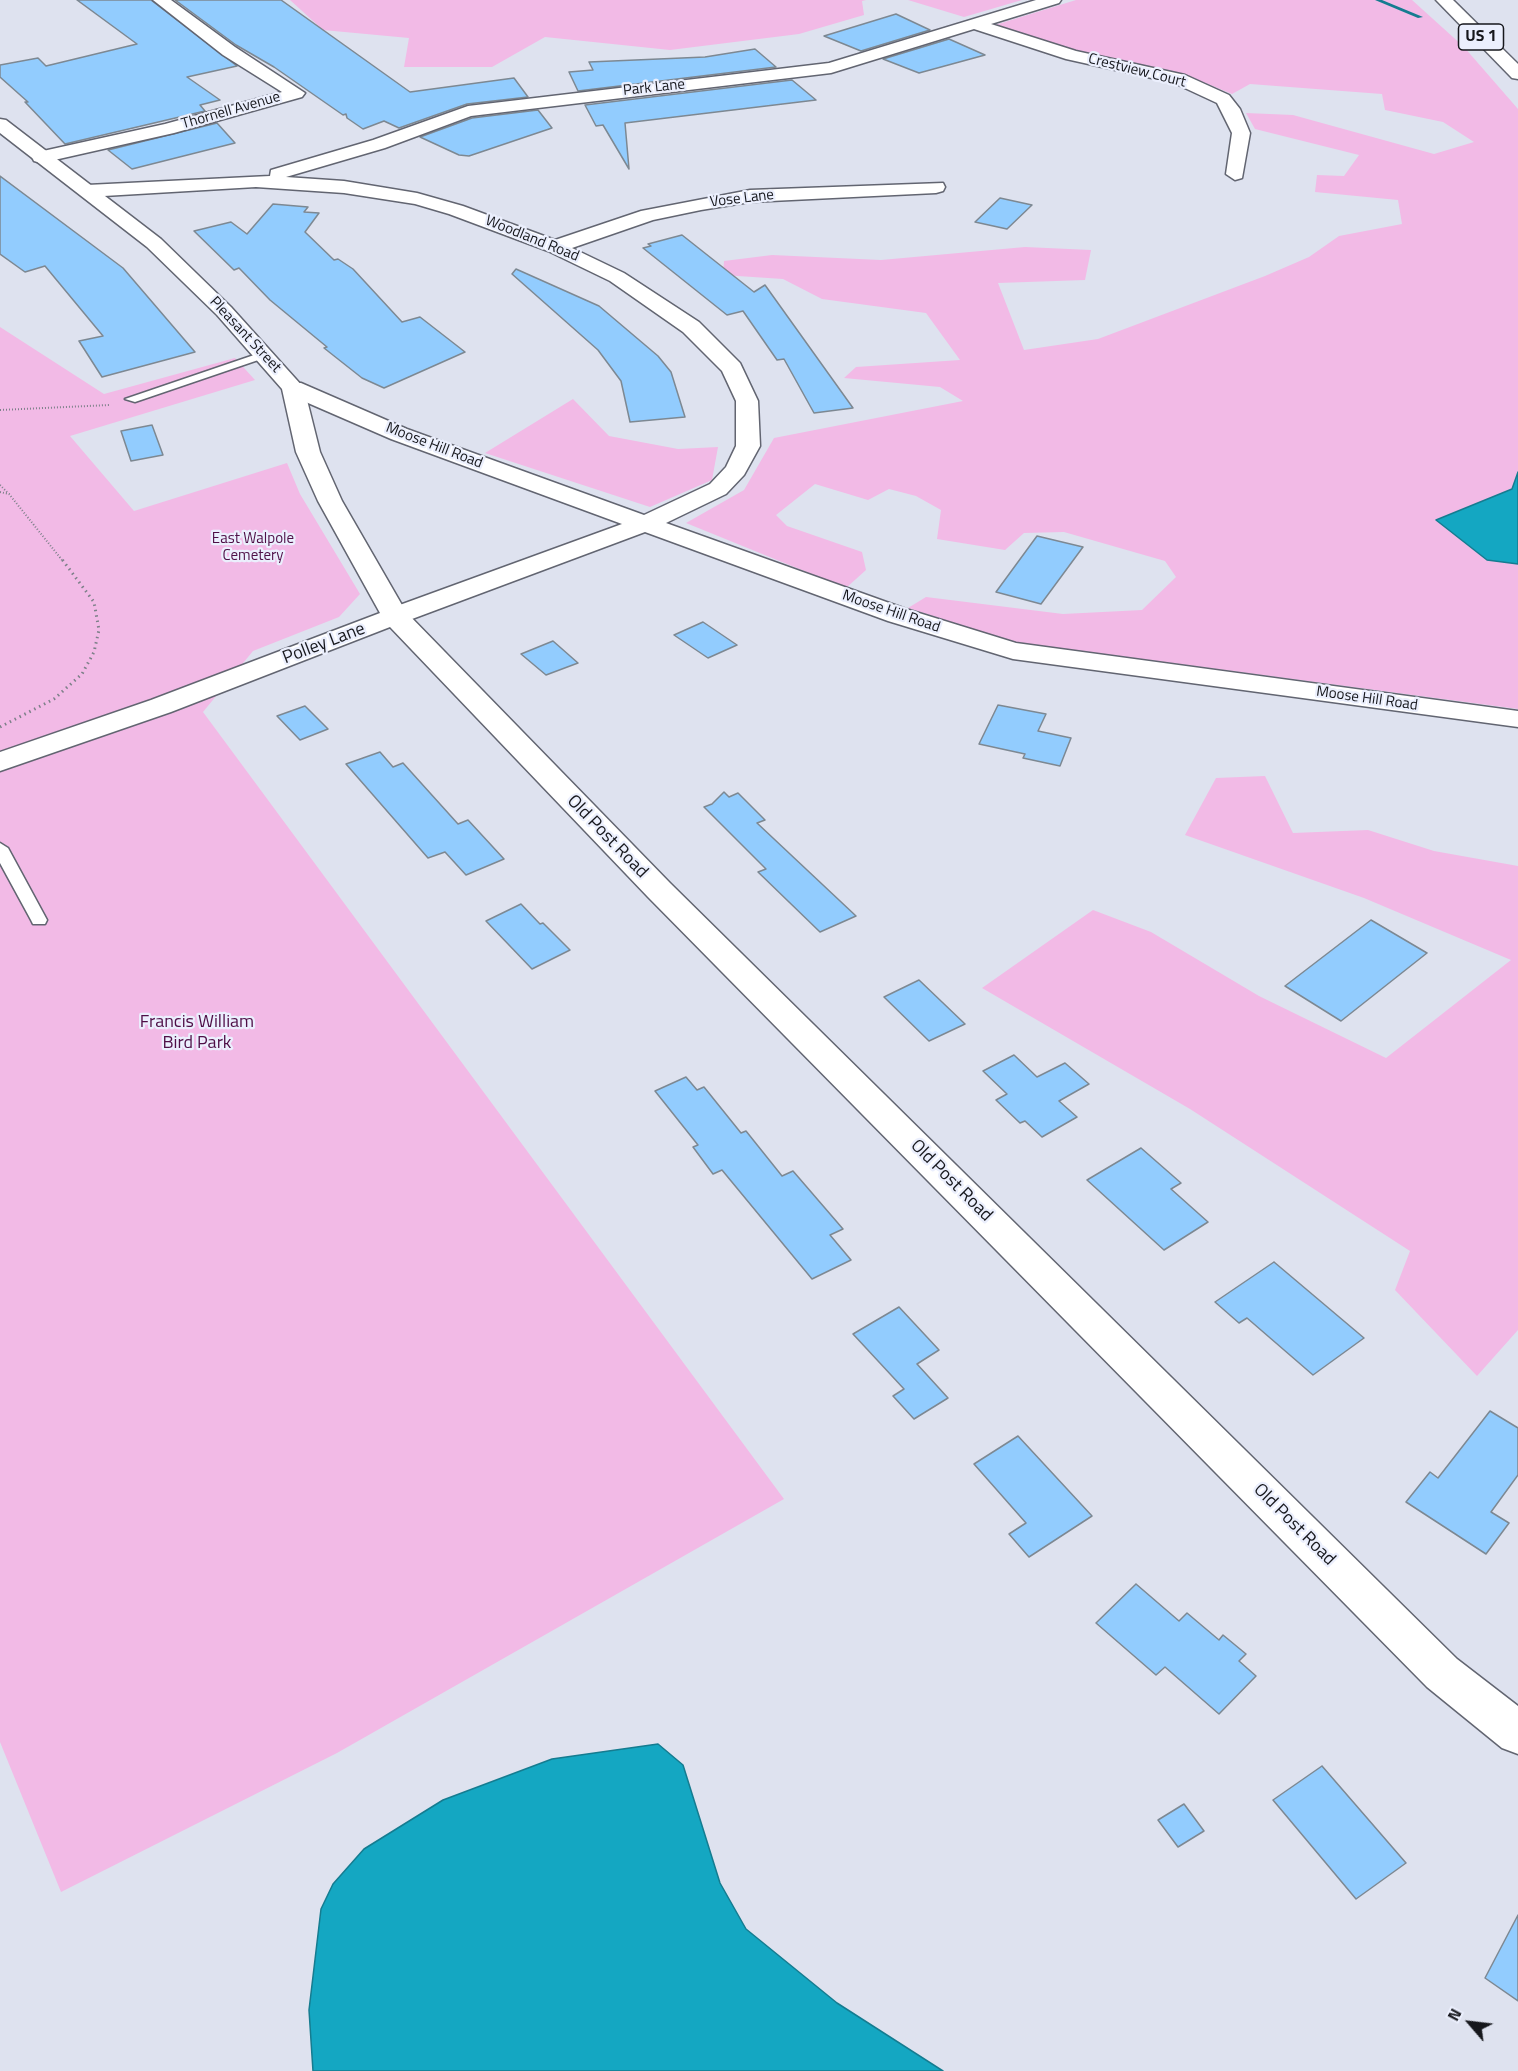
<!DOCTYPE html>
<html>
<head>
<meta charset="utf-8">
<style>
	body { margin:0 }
	#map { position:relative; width:1518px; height:2071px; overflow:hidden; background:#dee2ef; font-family:"Titillium Web",sans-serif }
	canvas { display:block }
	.north { position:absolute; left:1440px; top:1993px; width:60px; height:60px; -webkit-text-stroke:4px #ebeffd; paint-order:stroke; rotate:298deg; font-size:16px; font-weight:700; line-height:24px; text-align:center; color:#16171c }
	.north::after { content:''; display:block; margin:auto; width:21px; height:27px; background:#16171c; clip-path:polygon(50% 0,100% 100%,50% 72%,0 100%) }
</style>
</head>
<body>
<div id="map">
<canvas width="1518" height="2071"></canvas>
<div class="north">N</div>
</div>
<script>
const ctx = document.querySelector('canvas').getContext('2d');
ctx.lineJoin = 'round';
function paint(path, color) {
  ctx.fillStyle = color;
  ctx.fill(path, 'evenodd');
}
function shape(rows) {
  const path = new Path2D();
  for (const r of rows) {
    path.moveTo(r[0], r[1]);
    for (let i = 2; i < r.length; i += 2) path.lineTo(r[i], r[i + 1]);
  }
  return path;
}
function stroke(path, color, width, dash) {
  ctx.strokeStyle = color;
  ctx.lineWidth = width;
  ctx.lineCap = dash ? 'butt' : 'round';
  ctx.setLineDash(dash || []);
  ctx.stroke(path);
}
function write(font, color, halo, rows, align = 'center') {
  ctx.font = font + ' "Titillium Web",sans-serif';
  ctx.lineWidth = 4.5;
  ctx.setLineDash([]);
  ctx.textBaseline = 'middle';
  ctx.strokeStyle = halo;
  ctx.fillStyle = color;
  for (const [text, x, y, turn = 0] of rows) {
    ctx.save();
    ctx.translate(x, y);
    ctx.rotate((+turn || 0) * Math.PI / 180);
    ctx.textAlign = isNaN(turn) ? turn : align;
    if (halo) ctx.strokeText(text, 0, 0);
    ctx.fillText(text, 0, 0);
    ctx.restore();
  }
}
paint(shape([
	[290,0,866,0,862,1,864,15,799,34,670,50,545,37,492,67,404,67,409,38,323,30],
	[908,0,1022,0,964,17],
	[1076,0,1412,0,1464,47,1518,109,1518,709,1014,642,908,608,926,597,1063,614,1142,610,1176,577,1165,561,1064,532,1024,533,1005,550,937,539,941,510,916,496,889,489,868,500,815,484,776,515,787,526,862,552,866,570,846,588,686,523,744,490,774,438,963,401,940,387,844,378,856,367,960,360,926,313,822,299,783,279,723,275,724,261,772,255,881,260,1025,247,1091,250,1085,280,998,283,1024,350,1098,339,1265,276,1309,257,1339,236,1402,224,1398,200,1315,192,1317,175,1344,176,1359,155,1255,129,1246,113,1293,115,1434,154,1474,142,1443,122,1385,110,1382,94,1250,84,1232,94,1181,73,1111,60,1046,43,995,25],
	[0,327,104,394,235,358,255,380,70,436,134,511,287,463,300,494,360,594,339,617,253,651,203,712,784,1499,337,1753,61,1892,0,1742],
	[573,399,609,436,678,449,718,447,712,480,650,507,485,453],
	[1265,776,1293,833,1368,830,1434,851,1518,866,1518,1330,1477,1376,1395,1290,1410,1251,1190,1109,982,988,1093,910,1151,932,1259,996,1386,1058,1511,960,1364,898,1185,835,1216,778]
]), '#f2bae6');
const water = shape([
	[1518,472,1518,564,1487,560,1436,520,1512,489,1518,472],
	[658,1744,683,1765,720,1883,746,1929,837,2003,943,2071,313,2071,309,2010,321,1909,333,1884,364,1849,443,1800,552,1759,658,1744]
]);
paint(water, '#14a7c2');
stroke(water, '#157c90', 1.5);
paint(shape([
	[1375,0,1382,0,1423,17,1418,18,1375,0]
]), '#157c90');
const building = shape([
	[77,0,151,0,237,66,187,77,220,100,200,105,205,111,65,144,25,102,28,102,0,77,0,65,38,58,46,66,137,44,77,0],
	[175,0,281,0,410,92,514,78,528,97,467,104,399,128,384,121,363,129,347,118,346,114,343,115,274,67,236,45,175,0],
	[896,14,930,30,861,51,824,36,896,14],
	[949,39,985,55,919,73,883,59,949,39],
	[755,49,776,67,578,91,569,72,593,70,589,62,705,57,755,49],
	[792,80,816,100,625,123,629,169,603,125,596,126,585,105,792,80],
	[538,110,552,128,469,156,459,155,420,137,472,118,538,110],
	[217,123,235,143,132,169,108,150,217,123],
	[0,176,123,268,195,352,102,377,79,341,103,336,45,266,25,272,0,254,0,176],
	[1000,198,1032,205,1007,229,975,222,1000,198],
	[273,204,308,207,304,212,319,213,305,232,334,260,338,259,353,269,402,322,420,317,465,352,384,388,362,378,324,348,327,347,270,300,239,268,234,270,194,231,231,222,247,234,273,204],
	[682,235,754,292,765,285,853,408,814,413,784,359,777,360,743,311,727,315,643,248,651,246,648,244,682,235],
	[516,269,599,306,658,356,671,372,685,417,630,422,621,381,598,350,512,274,516,269],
	[152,425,163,455,131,461,121,431,152,425],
	[1037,536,1083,547,1041,604,996,592,1037,536],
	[703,622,737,645,708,658,674,635,703,622],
	[553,641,578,663,546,675,521,654,553,641],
	[998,705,1046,714,1038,731,1071,738,1060,766,1023,758,1025,754,979,744,998,705],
	[305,706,328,729,300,740,277,716,305,706],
	[380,752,393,767,403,763,458,824,468,820,504,859,466,875,445,852,428,858,346,764,380,752],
	[724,792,729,797,738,793,765,820,757,823,856,916,820,932,758,872,766,869,704,807,712,804,724,792],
	[521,904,540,924,543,923,570,950,532,969,486,921,521,904],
	[1371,920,1427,953,1341,1021,1285,986,1371,920],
	[919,980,965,1024,929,1041,884,997,919,980],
	[1014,1055,1037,1077,1065,1063,1089,1084,1059,1101,1077,1117,1042,1137,1025,1121,1020,1123,996,1100,1007,1094,983,1071,1014,1055],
	[686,1077,697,1090,704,1087,741,1133,746,1131,782,1176,793,1171,843,1229,830,1235,851,1260,812,1279,722,1170,713,1174,693,1147,698,1145,655,1091,686,1077],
	[1141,1148,1181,1183,1171,1189,1208,1222,1164,1250,1087,1180,1141,1148],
	[1274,1262,1364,1338,1313,1375,1247,1318,1239,1323,1215,1302,1274,1262],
	[899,1307,939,1350,917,1364,948,1398,914,1419,893,1396,904,1389,853,1334,899,1307],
	[1490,1411,1518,1428,1518,1475,1491,1512,1509,1523,1486,1554,1406,1502,1430,1472,1438,1478,1490,1411],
	[1018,1436,1092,1516,1029,1557,1009,1534,1026,1523,974,1464,1018,1436],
	[1136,1584,1179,1621,1187,1613,1219,1640,1223,1635,1246,1654,1239,1661,1256,1676,1219,1714,1165,1667,1156,1675,1096,1623,1136,1584],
	[1322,1766,1406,1863,1356,1899,1273,1800,1322,1766],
	[1184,1804,1204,1831,1178,1847,1158,1820,1184,1804],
	[1518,1915,1518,2001,1485,1978,1518,1915]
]);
paint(building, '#92ccfe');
stroke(building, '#7d8892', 1.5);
const service = shape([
	[260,353,270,356,135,402,125,399,260,353],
	[0,843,8,848,47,920,45,924,33,924,31,920,0,863,0,843]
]);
const minor = shape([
	[153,0,171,0,235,47,305,93,302,97,174,133,41,163,34,161,32,157,34,153,165,124,282,92,223,55,153,0],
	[1036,0,1061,0,1059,3,991,24,1076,51,1185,75,1229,95,1240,109,1250,133,1242,178,1235,180,1226,174,1232,133,1217,103,1174,83,1066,59,974,29,831,73,471,116,385,148,286,177,344,181,417,193,463,206,555,240,641,211,750,190,943,183,945,187,943,191,936,193,750,202,701,210,653,220,572,248,624,273,699,322,740,363,758,401,760,446,744,475,726,494,666,523,906,609,1016,643,1518,711,1518,727,1013,659,888,621,645,532,404,622,395,624,386,622,382,616,386,610,622,524,391,439,285,393,282,388,285,383,301,383,407,429,644,515,710,484,726,467,736,446,736,401,722,371,683,332,610,281,548,251,449,214,415,204,344,193,256,187,87,197,78,191,87,185,270,176,271,170,373,140,468,106,829,63,1036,0]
]);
const tertiary = shape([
	[0,119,6,120,161,239,231,307,304,388,320,452,342,501,406,612,670,883,1457,1659,1518,1706,1518,1754,1502,1748,1427,1687,648,897,390,627,171,712,0,771,0,752,151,700,380,613,318,501,296,452,282,389,217,315,147,247,0,133,0,119]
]);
const primary = shape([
	[1436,0,1453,0,1518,64,1518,79,1512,78,1436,0]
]);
stroke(service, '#626571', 3);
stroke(minor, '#626571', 3);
stroke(tertiary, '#626571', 3);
stroke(primary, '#626571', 3);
stroke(shape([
	[0,410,110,405],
	[0,485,8,493],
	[0,492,9,494,62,560]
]), '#7d8089', 2, [1, 2]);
stroke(shape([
	[0,727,54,699,82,674,94,652,99,630,94,602,61,558]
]), '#7d8089', 3, [1.5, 4]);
paint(service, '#fff');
paint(minor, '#fff');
paint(tertiary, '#fff');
paint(primary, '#fff');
write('15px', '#16171c', '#ebeffd', [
	["Crestview Court",1137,71,14],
	["Park Lane",654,88,-6],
	["Thornell Avenue",231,111,-16],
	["Vose Lane",742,199,-7],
	["Woodland Road",532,239,22],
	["Pleasant Street",245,335,47],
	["Moose Hill Road",434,446,21],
	["Moose Hill Road",891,612,19],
	["Moose Hill Road",1367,699,8]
]);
write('15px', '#4f0f47', '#ebeffd', [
	["East Walpole",253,539],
	["Cemetery",253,556]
]);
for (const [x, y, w] of [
	[1481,37,45]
]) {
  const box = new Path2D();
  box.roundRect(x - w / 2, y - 13, w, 26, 4.5);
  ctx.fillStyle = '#ebeffd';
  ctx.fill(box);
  stroke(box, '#16171c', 1.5);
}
write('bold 16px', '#16171c', null, [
	["US 1",1481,37]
]);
write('18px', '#16171c', '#ebeffd', [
	["Polley Lane",324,644,-21],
	["Old Post Road",607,837,46],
	["Old Post Road",951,1181,45],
	["Old Post Road",1294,1525,45]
]);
write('18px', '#4f0f47', '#ebeffd', [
	["Francis William",197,1023],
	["Bird Park",197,1044]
]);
</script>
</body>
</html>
